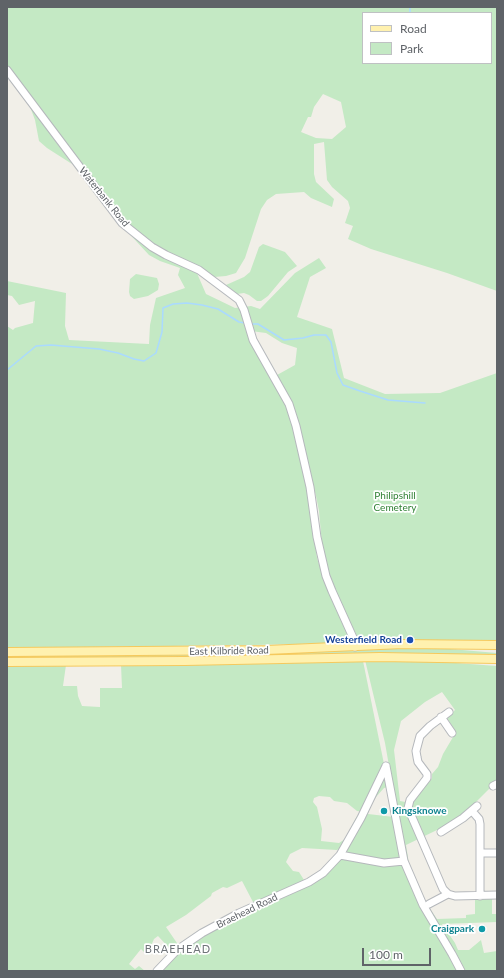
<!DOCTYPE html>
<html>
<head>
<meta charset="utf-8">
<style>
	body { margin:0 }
	#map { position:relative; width:504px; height:978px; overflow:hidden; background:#f1efe8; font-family:Lato,sans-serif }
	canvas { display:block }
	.frame { position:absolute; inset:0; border:8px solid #5f6368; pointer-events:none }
	.legend { position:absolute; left:362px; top:12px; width:130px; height:52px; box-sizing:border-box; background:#fff; border:1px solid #bfc1c3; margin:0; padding:5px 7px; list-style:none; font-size:12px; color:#5f6368 }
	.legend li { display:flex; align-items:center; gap:8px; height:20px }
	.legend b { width:20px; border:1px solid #bfc1c3 }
	.scale { position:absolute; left:362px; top:948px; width:69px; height:18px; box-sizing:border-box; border:2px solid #5f6368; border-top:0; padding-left:5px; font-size:12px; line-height:14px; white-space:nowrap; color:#5f6368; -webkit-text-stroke:3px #fff; paint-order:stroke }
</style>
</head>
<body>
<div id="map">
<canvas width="504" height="978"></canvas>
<div class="frame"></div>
<ul class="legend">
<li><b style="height:5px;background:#fff1af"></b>Road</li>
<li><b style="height:11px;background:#c4e9c4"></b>Park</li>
</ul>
<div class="scale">100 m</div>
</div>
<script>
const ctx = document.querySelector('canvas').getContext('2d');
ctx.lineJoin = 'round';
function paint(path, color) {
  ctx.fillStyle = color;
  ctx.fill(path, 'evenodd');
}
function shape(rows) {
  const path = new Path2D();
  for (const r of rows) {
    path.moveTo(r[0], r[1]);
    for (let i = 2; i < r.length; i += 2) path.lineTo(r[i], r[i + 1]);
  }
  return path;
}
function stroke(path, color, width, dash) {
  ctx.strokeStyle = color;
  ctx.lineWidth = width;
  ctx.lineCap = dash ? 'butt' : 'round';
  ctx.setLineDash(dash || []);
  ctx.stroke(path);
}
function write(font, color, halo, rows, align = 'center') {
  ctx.font = font + ' Lato,sans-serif';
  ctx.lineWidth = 3.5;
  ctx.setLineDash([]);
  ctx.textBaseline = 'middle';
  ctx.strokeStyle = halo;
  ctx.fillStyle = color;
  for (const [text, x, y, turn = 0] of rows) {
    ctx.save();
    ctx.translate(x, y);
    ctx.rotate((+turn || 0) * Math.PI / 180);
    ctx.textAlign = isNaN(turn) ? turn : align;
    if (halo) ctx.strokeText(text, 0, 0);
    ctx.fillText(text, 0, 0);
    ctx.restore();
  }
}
paint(shape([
	[7,7,497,7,497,291,447,273,371,249,348,239,353,226,345,223,350,208,348,201,332,187,327,180,324,142,314,144,314,174,316,182,334,199,332,207,311,198,304,192,276,194,267,200,261,209,245,258,236,273,226,276,214,277,153,245,127,225,7,66],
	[363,13,491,13,491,63,363,63],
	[323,94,341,102,346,127,332,139,316,138,301,132,308,117,311,117,314,107],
	[29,104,72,164,47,148,39,141,35,120],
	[125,229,196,271,206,294,235,308,251,306,260,309,295,273,319,258,326,268,310,277,297,317,332,329,344,378,385,394,440,393,497,373,497,641,368,640,363,637,358,638,337,596,323,556,319,511,316,496,291,402,277,375,295,365,297,348,282,343,266,333,251,331,288,405,309,500,317,558,327,589,350,634,349,640,348,642,344,643,255,645,7,648,7,326,13,330,15,328,33,323,35,301,19,305,12,296,7,295,7,281,66,293,65,326,69,340,149,344,150,325,156,298,185,288,178,275,180,268,160,261,149,255],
	[263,244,285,252,297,266,288,272,268,296,261,301,257,301,249,295,244,293,237,294,226,285,244,277,250,272,259,247],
	[136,274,157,278,159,284,158,290,148,296,134,299,130,296,129,292,130,279],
	[427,647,497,653,497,657,394,653,237,656,7,658,7,655],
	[402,659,497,666,497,781,464,814,438,832,437,830,406,845,409,864,426,903,437,919,466,918,466,915,475,914,475,899,492,898,492,914,497,914,497,922,442,924,455,943,458,950,469,950,481,940,484,953,497,951,497,971,465,971,423,902,406,863,385,743,365,660],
	[442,692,455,710,447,718,456,732,443,754,438,767,432,774,432,778,428,783,411,803,400,801,394,750,401,721,425,702],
	[363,661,384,764,362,812,357,811,347,803,334,801,330,797,319,796,314,798,313,802,317,807,322,829,321,841,339,843,345,839,357,816,359,817,342,847,337,850,302,848,290,854,286,862,293,871,299,872,304,880,311,877,318,872,319,874,312,878,253,904,253,902,242,881,227,888,223,887,212,893,211,896,207,899,186,915,166,927,179,946,173,952,158,936,154,939,150,948,150,954,147,955,141,949,129,964,135,969,139,966,145,971,7,971,7,665,66,665,63,686,77,686,78,696,82,706,100,707,100,688,122,688,121,665,128,664],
	[385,776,388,787,384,788,376,797,369,809,368,814,394,817,401,858,386,862,344,852],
	[343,858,401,864,403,866,433,930,449,953,459,971,159,971,178,951,202,935,245,913,270,902]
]), '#c4e9c4');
stroke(shape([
	[410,13,410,7],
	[251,324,258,324,284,340,303,338,314,335,326,335,331,342,337,373,343,385,360,391,388,400,425,403],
	[7,370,36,346,51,345,99,349,118,353,134,359,144,361,156,353,162,332,163,308,173,304,187,303,202,305,218,309,239,322,245,323]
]), '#aadaff', 1.5);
const minor = shape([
	[7,70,122,223,152,247,166,255,199,270,239,300,244,310,253,340,289,404,296,426,310,487,317,537,326,576,332,591,355,642,355,647],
	[449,712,430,726,420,736,416,751,417,757,418,762,427,774,427,778,410,800,408,808,443,889,448,894,455,896,497,895],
	[441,717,452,733],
	[386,766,404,861,423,905,452,954,461,971],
	[493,786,497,784],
	[472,811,479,819,480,824,480,896],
	[441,832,463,818,477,806],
	[480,853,497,853],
	[340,855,384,863,404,861],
	[429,904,448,894],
	[157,971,177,950,202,933,239,913,309,882,323,873,340,855,361,818,386,766]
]);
const major = shape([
	[7,652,266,650,403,644,497,645],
	[7,662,185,661,380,657,497,659]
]);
stroke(minor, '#b5b8bc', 9);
stroke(major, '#f5c95d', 10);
stroke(minor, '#fff', 7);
stroke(major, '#fff1af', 8);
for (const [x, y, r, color] of [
	[410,640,4,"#1a4fb4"],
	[384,811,4,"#0f9aa8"],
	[482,929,4,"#0f9aa8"]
]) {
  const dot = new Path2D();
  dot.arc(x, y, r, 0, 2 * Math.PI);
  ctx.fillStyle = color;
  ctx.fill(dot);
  stroke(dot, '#fff', 1.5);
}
write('10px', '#5f6368', '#fff', [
	["Waterbank Road",104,197,51],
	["East Kilbride Road",229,651,-1],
	["Braehead Road",247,911,-26]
]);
write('10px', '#328236', '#fff', [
	["Philipshill",395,496],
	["Cemetery",395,508]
]);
write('bold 10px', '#164399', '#fff', [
	["Westerfield Road",402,640]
], 'right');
write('bold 10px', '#0d838f', '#fff', [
	["Kingsknowe",392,811],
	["Craigpark",474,929,"right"]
], 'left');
ctx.letterSpacing = '1px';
write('11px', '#70757a', '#fff', [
	["BRAEHEAD",178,949]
]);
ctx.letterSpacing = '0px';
</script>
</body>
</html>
